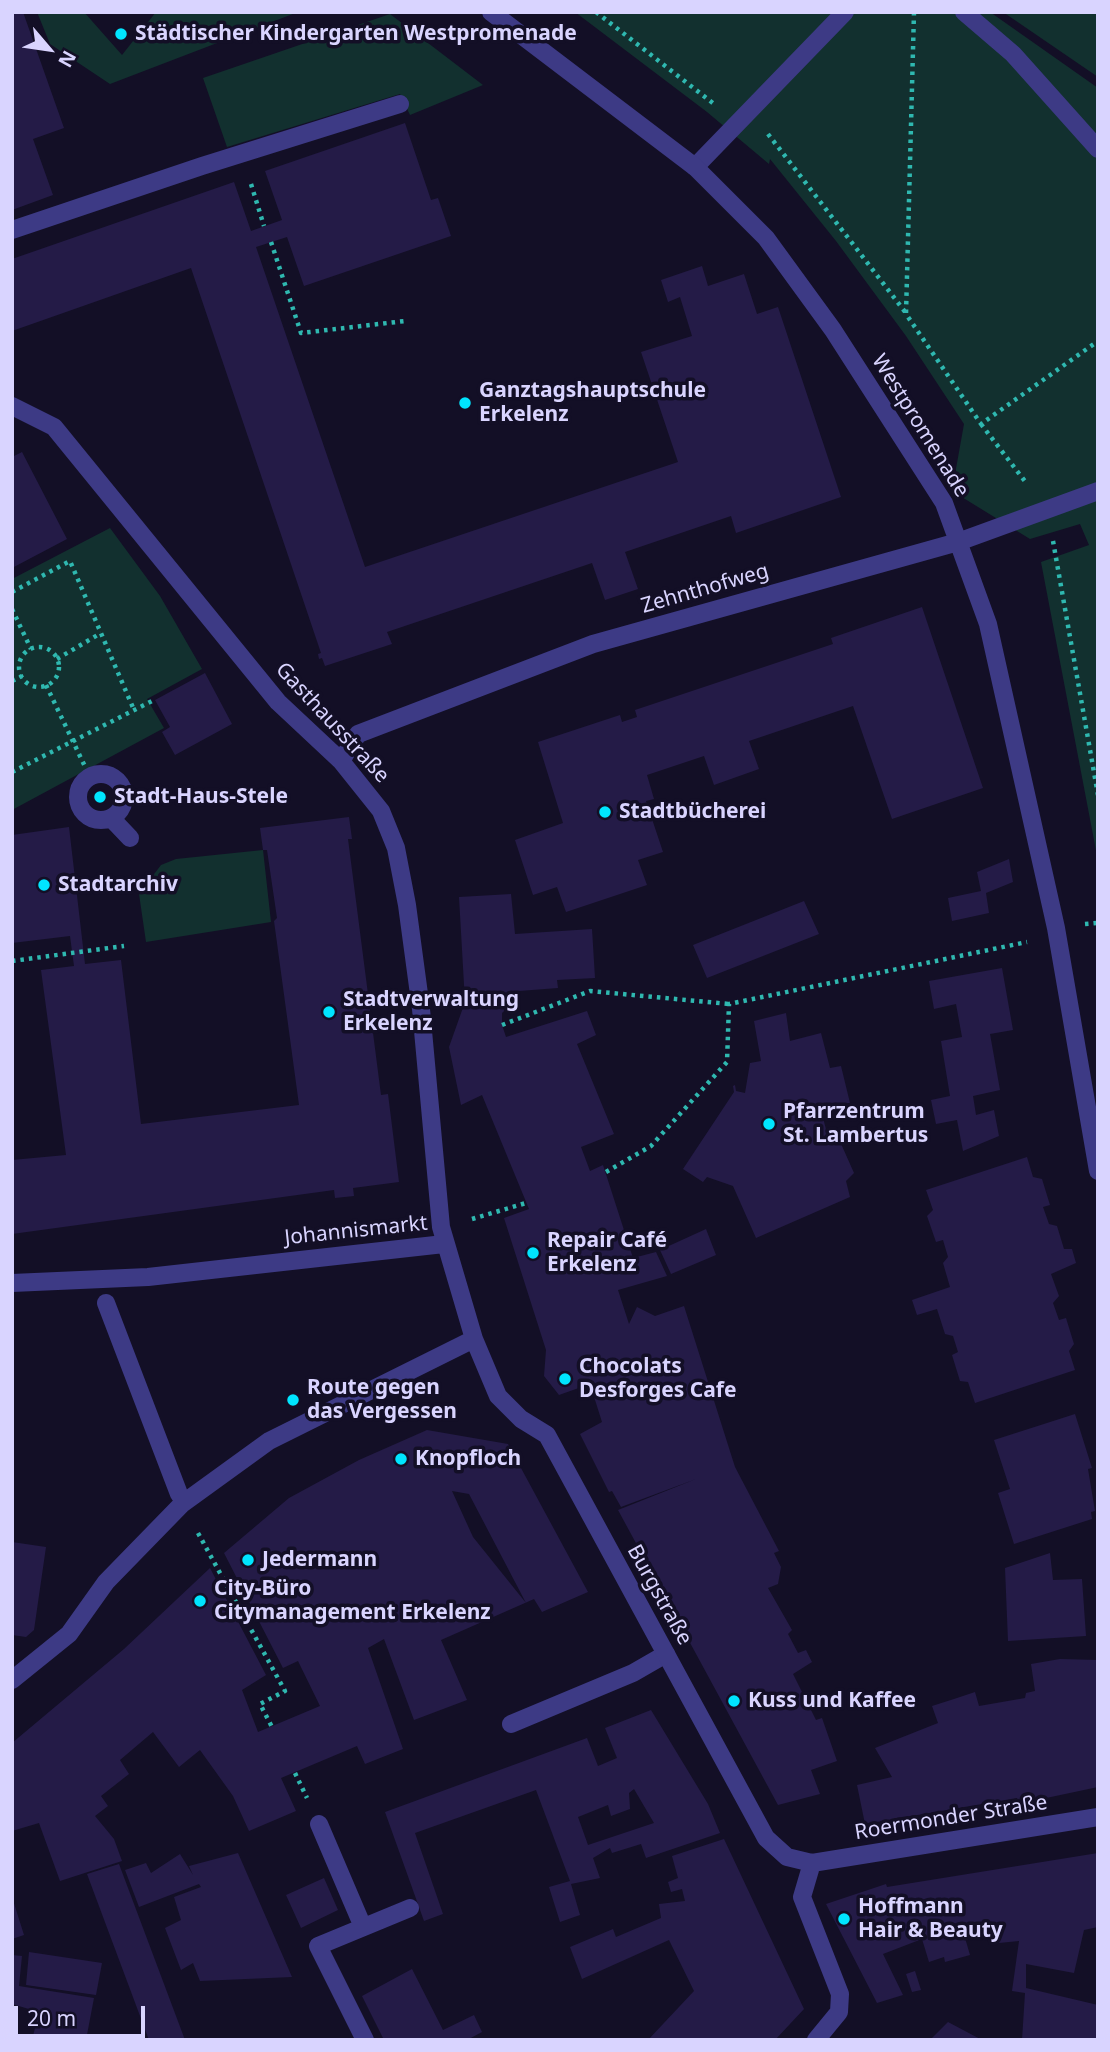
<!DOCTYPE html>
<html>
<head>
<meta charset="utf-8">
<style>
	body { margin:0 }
	#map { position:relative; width:1110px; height:2052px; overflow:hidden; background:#130f26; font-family:"Noto Sans",sans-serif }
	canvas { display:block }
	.frame { position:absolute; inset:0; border:14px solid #d9d4ff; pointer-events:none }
	.north { position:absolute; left:14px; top:14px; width:70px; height:70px; -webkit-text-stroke:5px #130f26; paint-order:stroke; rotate:119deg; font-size:19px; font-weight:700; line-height:28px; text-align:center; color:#d9d4ff }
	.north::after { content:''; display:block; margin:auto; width:24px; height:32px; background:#d9d4ff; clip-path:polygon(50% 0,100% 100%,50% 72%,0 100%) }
	.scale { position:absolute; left:14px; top:2006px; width:131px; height:32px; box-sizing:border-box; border:4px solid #d9d4ff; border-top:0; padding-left:9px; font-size:21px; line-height:24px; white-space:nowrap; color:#d9d4ff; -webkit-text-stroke:5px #130f26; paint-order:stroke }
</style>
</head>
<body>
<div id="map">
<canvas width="1110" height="2052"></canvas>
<div class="frame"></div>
<div class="north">N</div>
<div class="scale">20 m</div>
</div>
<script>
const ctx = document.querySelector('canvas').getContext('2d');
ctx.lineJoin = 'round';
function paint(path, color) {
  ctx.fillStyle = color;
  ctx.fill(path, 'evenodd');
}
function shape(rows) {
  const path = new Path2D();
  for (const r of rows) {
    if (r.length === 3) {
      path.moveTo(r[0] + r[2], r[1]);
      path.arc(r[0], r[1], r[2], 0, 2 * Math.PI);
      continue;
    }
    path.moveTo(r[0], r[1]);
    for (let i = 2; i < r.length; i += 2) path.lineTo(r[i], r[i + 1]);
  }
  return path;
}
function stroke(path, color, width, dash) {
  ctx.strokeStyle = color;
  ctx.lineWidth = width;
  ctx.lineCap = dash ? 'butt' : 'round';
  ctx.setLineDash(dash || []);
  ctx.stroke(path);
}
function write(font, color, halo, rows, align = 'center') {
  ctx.font = font + ' "Noto Sans",sans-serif';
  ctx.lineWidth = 7;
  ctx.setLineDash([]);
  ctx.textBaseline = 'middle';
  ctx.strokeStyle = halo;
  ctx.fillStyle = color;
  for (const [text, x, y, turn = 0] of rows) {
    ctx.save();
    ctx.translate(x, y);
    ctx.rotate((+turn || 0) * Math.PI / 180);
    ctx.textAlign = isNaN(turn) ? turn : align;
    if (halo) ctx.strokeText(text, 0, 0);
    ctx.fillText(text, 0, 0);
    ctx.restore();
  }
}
paint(shape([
	[37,12,84,12,122,55,156,12,298,12,110,84,50,44],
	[575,12,836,12,818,51,854,12,990,12,1098,88,1098,861,1041,562,1089,545,1080,524,1030,539,952,491,964,424,906,336,836,241,770,159,769,164,707,112],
	[1003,12,1098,12,1098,77],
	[390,14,483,85,410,115,400,94,227,147,203,78],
	[110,528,160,596,202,669,147,699,164,728,12,810,12,579],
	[263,850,271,922,146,942,139,894,161,865,176,859]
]), '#12302f');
paint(shape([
	[12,12,23,12,64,128,33,139,53,195,12,210],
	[405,123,431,200,438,198,451,236,304,286,287,237,256,247,365,567,678,462,641,352,692,336,680,297,668,302,661,280,702,266,708,286,744,274,757,314,778,307,841,497,736,533,731,516,625,552,638,589,605,600,592,563,387,632,392,644,325,666,322,658,319,659,318,654,321,653,191,268,12,331,12,259,234,182,251,231,282,220,265,171],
	[22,452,67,539,12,568,12,457],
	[922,607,983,788,892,819,853,706,749,741,759,769,714,785,704,756,647,775,654,799,646,801,663,852,638,860,647,885,566,912,557,887,533,895,515,840,563,823,538,742,620,715,622,722,637,717,635,710,833,644,831,638],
	[205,673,232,724,175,755,162,732,170,727,155,700],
	[349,817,352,839,348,839,381,1095,388,1094,399,1182,353,1188,354,1196,335,1198,334,1190,12,1234,12,1160,66,1155,41,970,74,966,70,936,12,943,12,835,69,827,85,964,121,960,141,1124,299,1105,274,921,277,918,267,850,263,850,260,828],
	[1009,859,1013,882,986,893,989,913,952,921,948,898,981,891,977,872],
	[511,894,515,934,592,929,595,978,557,980,558,988,519,991,519,997,502,1013,502,1025,506,1037,587,1011,596,1035,577,1044,614,1134,581,1147,590,1171,603,1165,633,1258,656,1252,667,1276,618,1290,629,1324,637,1307,655,1316,684,1306,735,1467,779,1551,774,1553,781,1567,778,1584,768,1588,792,1630,788,1634,798,1653,806,1650,812,1662,793,1674,816,1720,822,1718,837,1761,811,1770,820,1794,778,1805,618,1510,696,1479,621,1507,612,1491,609,1492,580,1434,602,1422,590,1384,559,1395,544,1376,546,1350,504,1218,529,1209,482,1095,461,1105,449,1047,465,1002,459,897],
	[804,901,819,934,707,978,693,945],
	[1002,968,1013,1030,990,1034,1000,1090,973,1096,976,1115,994,1110,999,1136,963,1151,957,1120,936,1124,931,1100,950,1096,941,1041,962,1037,956,1004,934,1009,929,981],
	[786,1013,790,1041,821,1033,830,1068,841,1066,850,1103,821,1110,829,1141,838,1137,854,1173,846,1181,850,1197,756,1238,733,1186,707,1177,703,1182,683,1169,734,1092,733,1086,735,1085,736,1091,745,1093,750,1063,761,1061,754,1021],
	[1027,1157,1033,1177,1042,1179,1050,1205,1043,1207,1049,1224,1057,1226,1064,1249,1072,1249,1076,1263,1051,1274,1059,1296,1053,1303,1059,1320,1066,1318,1074,1344,1069,1351,1075,1370,975,1403,968,1382,960,1381,952,1355,958,1352,953,1336,945,1334,937,1309,917,1315,912,1300,950,1287,943,1263,948,1257,943,1240,936,1242,927,1216,933,1210,926,1190],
	[706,1229,716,1255,671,1274,660,1250],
	[1075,1414,1092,1468,1088,1469,1095,1511,1091,1512,1092,1519,1014,1544,998,1493,1010,1489,994,1440],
	[427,1430,508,1444,588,1592,542,1612,534,1599,441,1640,467,1700,414,1720,384,1639,368,1648,403,1749,365,1764,357,1746,281,1778,296,1811,249,1831,233,1796,200,1750,179,1767,153,1732,120,1760,129,1774,101,1796,108,1806,95,1816,114,1839,122,1861,60,1881,39,1823,12,1831,12,1743,124,1649,210,1568,266,1675,242,1690,258,1732,320,1706,298,1661,283,1668,224,1553,289,1498,359,1460],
	[452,1491,469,1494,526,1603,473,1537],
	[12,1542,46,1547,34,1630,26,1637,12,1635],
	[1050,1553,1053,1580,1082,1579,1086,1636,1008,1641,1005,1568],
	[1060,1659,1098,1660,1098,1787,1018,1804,1017,1798,865,1824,857,1785,892,1777,875,1748,938,1723,932,1706,954,1699,975,1692,979,1706,1025,1698,1026,1693,1035,1691,1031,1664],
	[651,1710,708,1804,720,1833,646,1858,641,1844,612,1853,610,1848,593,1858,600,1878,571,1884,580,1915,560,1922,549,1887,570,1881,536,1790,415,1833,443,1914,424,1921,385,1812,587,1738,598,1766,617,1758,605,1728],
	[634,1789,654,1823,588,1845,578,1817,608,1805,611,1816,630,1809,629,1793],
	[724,1839,804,2009,775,2040,648,2040,694,1991,669,1940,582,1979,570,1947,613,1929,616,1937,661,1918,659,1904,685,1901,682,1889,671,1892,668,1882,678,1878,672,1856],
	[238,1853,292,1977,200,1981,193,1963,181,1970,165,1928,181,1920,174,1897,201,1887,199,1884,139,1907,125,1870,146,1863,151,1873,180,1854,193,1875,189,1866],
	[1098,1853,1098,1927,1084,1930,1074,1973,1026,1964,1026,1988,1098,2005,1097,2040,1022,2040,1025,1993,1012,1991,1019,1941,999,1943,998,1926,963,1931,970,1955,945,1962,944,1957,929,1962,922,1939,883,1954,903,1995,877,2003,826,1904,886,1884,887,1887],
	[119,1864,185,2040,149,2040,87,1874],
	[324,1878,338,1910,301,1928,286,1895],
	[12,1897,24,1935,12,1939],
	[29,1952,102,1963,96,1995,26,1985],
	[12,1955,22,1956,19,1986,94,1998,86,2040,32,2040,39,2012,12,2004],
	[412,1969,443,2030,474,2015,482,2032,467,2040,384,2040,362,1996],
	[915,1971,921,1990,912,1992,906,1974],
	[948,2022,982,2040,930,2040]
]), '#241b47');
stroke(shape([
	[596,12,714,104],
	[914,12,906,314,981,424,1098,341],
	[768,134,906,313],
	[251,184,264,226],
	[271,242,301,333,405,321],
	[981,424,1027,484],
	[1053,541,1098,795],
	[12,592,70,561,134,710],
	[12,609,31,649],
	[39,667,20],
	[57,659,101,633],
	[12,681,22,676],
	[46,685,90,777],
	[12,772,152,701],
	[1085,924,1098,923],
	[12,961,124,946],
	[502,1025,590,991,729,1004],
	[606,1172,651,1146,727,1062,729,1004,1027,942],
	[472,1219,526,1203],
	[198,1533,285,1691,260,1704,272,1727],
	[295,1773,307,1798]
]), '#2fb8b0', 4.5, [3.5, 5]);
stroke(shape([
	[964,12,1013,54,1098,149],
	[695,167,845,12],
	[12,230,202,166,400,104],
	[101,797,23],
	[111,818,130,838],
	[511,1724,633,1673,666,1654],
	[319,1824,363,1927],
	[365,2040,318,1946,410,1908]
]), '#3d3a85', 18);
stroke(shape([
	[491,12,695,167,766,238,833,330,944,503,988,624,1056,928,1098,1171],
	[12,406,54,427,278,702,341,761,381,811,396,848,407,905,421,1009,441,1227,474,1339,498,1396,521,1419,547,1435,766,1838,787,1857,812,1863,1098,1817],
	[341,761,358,734,593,644,958,542,1098,491],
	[12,1283,148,1277,444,1244],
	[106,1303,179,1494],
	[12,1680,69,1634,106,1582,182,1504,269,1441,474,1339],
	[812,1863,802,1897,840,1994,839,2012,816,2040]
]), '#3d3a85', 18);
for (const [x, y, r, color] of [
	[121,34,7,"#00e5ff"],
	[465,403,7,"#00e5ff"],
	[100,797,7,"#00e5ff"],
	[605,812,7,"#00e5ff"],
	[44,885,7,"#00e5ff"],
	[329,1012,7,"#00e5ff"],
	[769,1124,7,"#00e5ff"],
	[533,1253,7,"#00e5ff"],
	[565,1379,7,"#00e5ff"],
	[293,1400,7,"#00e5ff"],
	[401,1459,7,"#00e5ff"],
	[248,1560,7,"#00e5ff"],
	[200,1601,7,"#00e5ff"],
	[734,1701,7,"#00e5ff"],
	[844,1919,7,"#00e5ff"]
]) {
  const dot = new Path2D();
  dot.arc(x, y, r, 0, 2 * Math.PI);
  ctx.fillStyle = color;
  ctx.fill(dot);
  stroke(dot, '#130f26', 2.5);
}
write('bold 21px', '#d9d4ff', '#130f26', [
	["Städtischer Kindergarten Westpromenade",135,34],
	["Ganztagshauptschule",479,391],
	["Erkelenz",479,415],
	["Stadt-Haus-Stele",114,797],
	["Stadtbücherei",619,812],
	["Stadtarchiv",58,885],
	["Stadtverwaltung",343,1000],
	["Erkelenz",343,1024],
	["Pfarrzentrum",783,1112],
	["St. Lambertus",783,1136],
	["Repair Café",547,1241],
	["Erkelenz",547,1265],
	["Chocolats",579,1367],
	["Desforges Cafe",579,1391],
	["Route gegen",307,1388],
	["das Vergessen",307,1412],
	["Knopfloch",415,1459],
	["Jedermann",262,1560],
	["City-Büro",214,1589],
	["Citymanagement Erkelenz",214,1613],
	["Kuss und Kaffee",748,1701],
	["Hoffmann",858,1907],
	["Hair & Beauty",858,1931]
], 'left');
write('21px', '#d9d4ff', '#130f26', [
	["Westpromenade",920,426,58],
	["Zehnthofweg",705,589,-16],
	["Gasthausstraße",332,723,47],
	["Johannismarkt",356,1231,-6],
	["Burgstraße",659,1595,61],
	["Roermonder Straße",951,1818,-9]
]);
</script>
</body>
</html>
